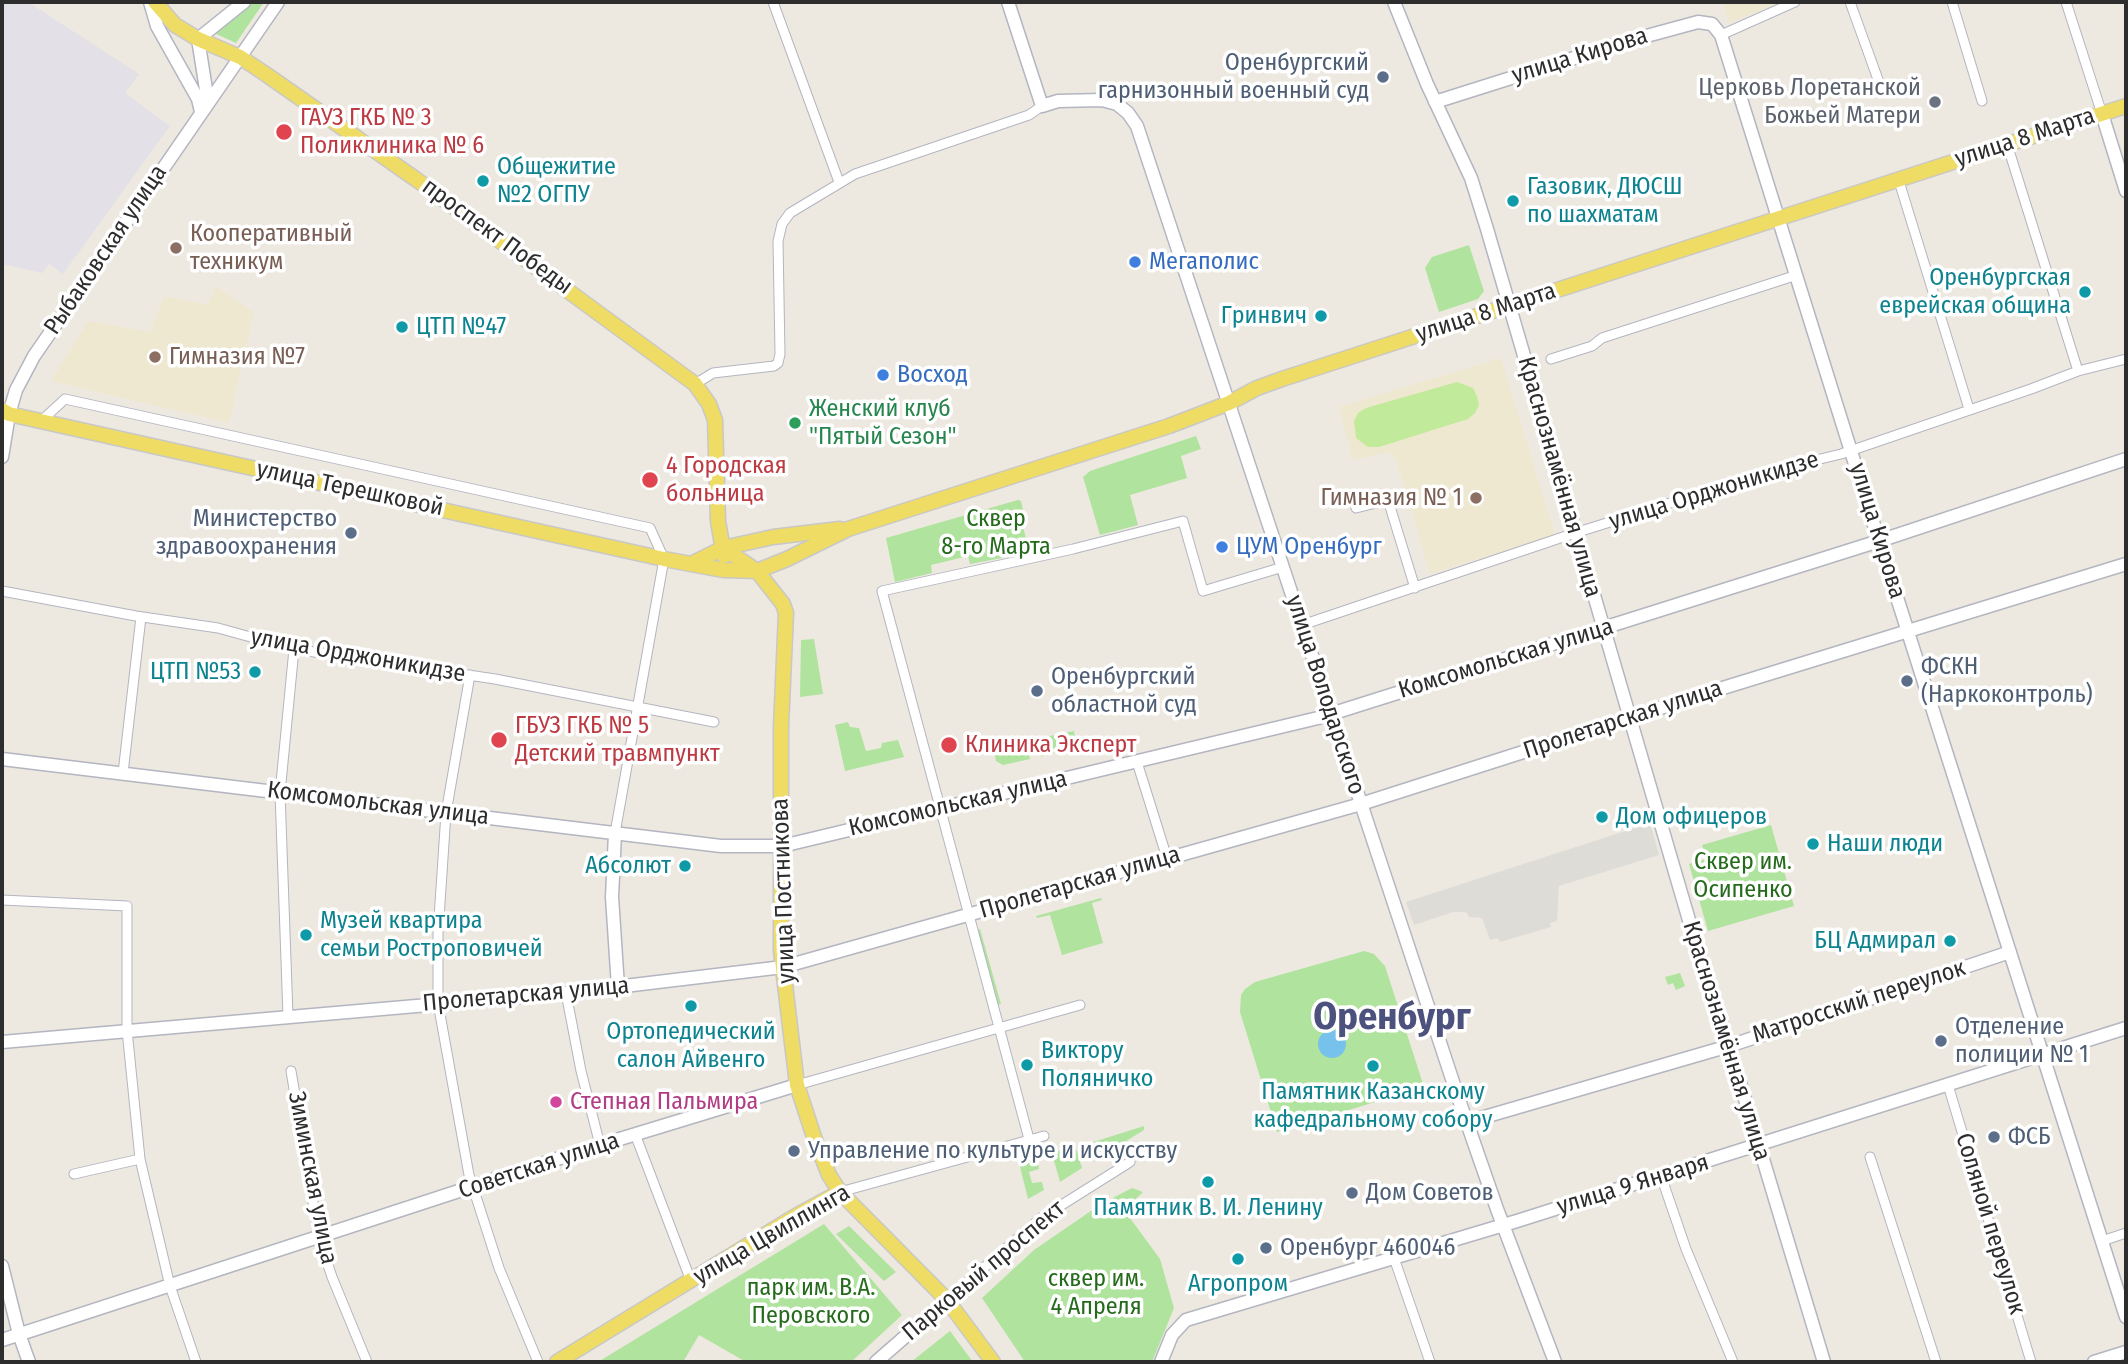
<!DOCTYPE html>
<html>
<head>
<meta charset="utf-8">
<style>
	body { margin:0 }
	#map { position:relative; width:2128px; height:1364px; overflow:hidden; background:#eee9e0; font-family:"Fira Sans Condensed",sans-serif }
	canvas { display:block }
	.frame { position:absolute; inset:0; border:4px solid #2d2d2d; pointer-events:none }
</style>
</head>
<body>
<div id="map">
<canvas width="2128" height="1364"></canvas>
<div class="frame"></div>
</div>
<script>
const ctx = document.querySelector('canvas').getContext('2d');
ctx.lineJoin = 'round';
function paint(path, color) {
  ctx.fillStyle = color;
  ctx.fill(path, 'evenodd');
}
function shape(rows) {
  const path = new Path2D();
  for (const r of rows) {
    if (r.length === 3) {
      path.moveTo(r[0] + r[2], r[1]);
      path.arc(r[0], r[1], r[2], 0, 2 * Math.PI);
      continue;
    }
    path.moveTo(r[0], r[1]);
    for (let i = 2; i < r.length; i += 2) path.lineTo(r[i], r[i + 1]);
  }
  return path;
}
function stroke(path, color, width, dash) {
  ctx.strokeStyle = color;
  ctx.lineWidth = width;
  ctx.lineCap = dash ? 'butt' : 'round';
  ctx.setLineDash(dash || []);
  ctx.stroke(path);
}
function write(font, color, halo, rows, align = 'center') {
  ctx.font = font + ' "Fira Sans Condensed",sans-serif';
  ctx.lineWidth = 7;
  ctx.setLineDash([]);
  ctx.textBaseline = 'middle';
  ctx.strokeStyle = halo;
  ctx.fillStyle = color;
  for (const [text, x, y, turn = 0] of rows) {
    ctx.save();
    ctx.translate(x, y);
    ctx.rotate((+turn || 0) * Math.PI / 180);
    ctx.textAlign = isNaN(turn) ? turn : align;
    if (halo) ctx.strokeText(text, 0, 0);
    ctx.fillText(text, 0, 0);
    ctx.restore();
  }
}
paint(shape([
	[4,2,28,2,139,74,125,93,170,126,63,274,49,264,42,273,2,264,2,5]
]), '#e3e0e7');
paint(shape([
	[1722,2,1779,2,1730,23],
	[216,287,254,312,229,423,51,381,88,321,150,332,164,296,208,305],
	[1501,358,1555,535,1430,574,1396,459,1388,452,1353,460,1339,407]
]), '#efe8d0');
paint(shape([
	[254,2,264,2,236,43,214,33],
	[1469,245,1484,291,1478,299,1439,312,1425,268,1432,257],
	[1196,436,1201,449,1181,456,1187,478,1130,495,1138,525,1100,535,1083,477,1090,471],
	[1018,500,1021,501,1026,524,1023,527,1027,542,1032,542,1033,552,970,564,968,556,931,565,932,573,895,582,886,538],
	[814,639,823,694,800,697,801,640],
	[848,722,850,727,859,728,866,751,881,748,882,743,898,740,904,757,845,771,835,725],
	[1074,731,1076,745,1074,748,1041,756,1039,744,1045,737],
	[1020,744,1027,747,1030,759,1003,765,996,761,994,750],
	[1771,825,1794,906,1708,931,1689,864,1706,859,1702,845],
	[1101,898,1102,900,1092,903,1103,943,1062,955,1050,915,1037,918,1036,916],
	[980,929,1001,1004,996,1005,975,931],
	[1364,951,1374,954,1385,966,1424,1087,1277,1132,1240,1012,1241,995,1245,989,1255,982],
	[1680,973,1685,986,1676,990,1673,983,1668,985,1665,977],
	[1144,1126,1144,1130,1092,1162,1087,1144],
	[1075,1145,1082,1168,1060,1182,1052,1153],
	[1037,1157,1039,1169,1029,1172,1032,1183,1042,1182,1044,1190,1028,1199,1019,1163],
	[1132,1188,1143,1192,1124,1210,1160,1259,1174,1308,1152,1362,1025,1362,982,1298,1034,1250,1101,1204],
	[824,1224,902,1315,851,1362,746,1362,699,1335,683,1362,598,1362],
	[849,1226,896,1272,884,1281,836,1234],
	[950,1331,973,1362,911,1362]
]), '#afe39e');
paint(shape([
	[1457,382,1473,388,1477,396,1479,405,1475,413,1468,419,1379,447,1368,447,1356,438,1354,421,1358,413,1366,408]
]), '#c1ea9a');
paint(shape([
	[1650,823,1659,855,1559,886,1557,921,1550,923,1551,927,1500,942,1498,938,1490,940,1482,918,1469,917,1466,912,1453,912,1414,925,1406,902]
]), '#dedcd7');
paint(shape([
	[1332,1044,14]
]), '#76c2ed');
const street = shape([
	[773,2,839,182],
	[1850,2,1880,85],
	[1952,2,1982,101],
	[2066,2,2102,114],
	[1721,35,1795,2],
	[2007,144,2078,371],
	[1898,178,1969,409],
	[1551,359,1592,346,1602,338,1797,275],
	[695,384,713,373,774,366,778,363,780,354,778,241,782,224,790,213,855,174,1029,115,1042,106],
	[41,421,65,399,650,528,664,559,615,833],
	[1356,508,1388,500,1415,588],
	[2,591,136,616,218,628,294,649,495,679,714,722],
	[1302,625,1575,533,1775,470,1841,454,2031,389,2078,371,2126,359],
	[470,675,446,813,438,933,438,1003,469,1175,499,1268,538,1362],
	[1137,762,1167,858],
	[123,773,141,617],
	[2,900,127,906,127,1030,140,1159,170,1286,196,1362],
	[566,993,581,1071,600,1145],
	[288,1016,280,793,294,649],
	[291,1071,319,1238,332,1277,367,1362],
	[797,1085,1080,1005],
	[1948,1085,2031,1362],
	[635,1134,691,1281],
	[1029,1139,882,591,1073,549,1183,521,1203,591,1283,567],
	[1870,1157,1936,1362],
	[74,1174,140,1159],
	[1661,1176,1686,1249,1733,1362],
	[840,1192,1044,1136],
	[2102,1241,2126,1233],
	[1394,1258,1430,1362],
	[947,1300,1041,1218,1130,1162]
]);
const secondary = shape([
	[150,2,157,26,198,99,201,112],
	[1008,2,1042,106,1058,101,1102,100,1117,104,1128,113,1137,126,1458,1097,1497,1209,1555,1362],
	[1394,2,1427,84,1471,178,1487,229,1696,944,1729,1046,1824,1362],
	[208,102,198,39,244,2],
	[1435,102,1628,41,1698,22,1712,24,1721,35,1879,541,2126,1317],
	[2102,114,2126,191],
	[2,457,9,414,16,390,34,356,278,2],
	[2,759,721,846,782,846,1318,718,1879,541,2126,459],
	[615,833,612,897,618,987],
	[2,1042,566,993,783,967,1361,804,1726,687,2126,564],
	[1467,1122,1729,1046,2010,952],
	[2,1266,19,1334,29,1362],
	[2,1340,600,1145,797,1085],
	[876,1362,947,1300],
	[1161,1362,1172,1335,1186,1320,1517,1221,2126,1028],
	[2094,1362,2126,1352]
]);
const primary = shape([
	[155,2,175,25,198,39,240,57,267,75,417,180,695,384,709,404,715,420,718,521,724,556],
	[2,410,9,414,175,451,664,559,723,570,757,571,787,559,848,529,1169,426,1229,403,1257,388,1282,379,2126,106],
	[723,548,757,571,783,604,786,613,781,727,781,951,797,1085,814,1137,829,1175,840,1192,947,1300,993,1362],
	[691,564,723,548,773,537,840,529],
	[557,1362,794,1217,840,1192]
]);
stroke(street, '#b3b5c0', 11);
stroke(secondary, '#b3b5c0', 15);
stroke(primary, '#c8c8c8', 17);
stroke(street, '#fff', 9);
stroke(secondary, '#fff', 12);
stroke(primary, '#efdc64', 14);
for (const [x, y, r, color] of [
	[1383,77,7,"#5c6f8a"],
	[1935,102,7,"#6b7280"],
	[284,132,9,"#e0444e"],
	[483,181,7,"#0f9aa8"],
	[1513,201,7,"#0f9aa8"],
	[176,248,7,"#8d6e63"],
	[1135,262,7,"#3f7fe0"],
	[2085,292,7,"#0f9aa8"],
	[1321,316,7,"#0f9aa8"],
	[402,327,7,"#0f9aa8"],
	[155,357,7,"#8d6e63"],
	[883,375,7,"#3f7fe0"],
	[795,423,7,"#2e9e5b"],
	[650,480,9,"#e0444e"],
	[1476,498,7,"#8d6e63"],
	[351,533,7,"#5c6f8a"],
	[1222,547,7,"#3f7fe0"],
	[255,672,7,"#0f9aa8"],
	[1907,681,7,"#5c6f8a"],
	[1037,691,7,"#5c6f8a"],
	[499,740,9,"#e0444e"],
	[949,745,9,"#e0444e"],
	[1602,817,7,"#0f9aa8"],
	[1813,844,7,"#0f9aa8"],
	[685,866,7,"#0f9aa8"],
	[306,935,7,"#0f9aa8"],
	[1950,941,7,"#0f9aa8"],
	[691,1006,7,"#0f9aa8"],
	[1941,1041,7,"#5c6f8a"],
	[1027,1065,7,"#0f9aa8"],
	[1373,1066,7,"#0f9aa8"],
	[556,1102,7,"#d1479c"],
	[1994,1137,7,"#5c6f8a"],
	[794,1151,7,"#5c6f8a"],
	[1208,1182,7,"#0f9aa8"],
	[1352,1193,7,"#5c6f8a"],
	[1266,1248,7,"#5c6f8a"],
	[1238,1259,7,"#0f9aa8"]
]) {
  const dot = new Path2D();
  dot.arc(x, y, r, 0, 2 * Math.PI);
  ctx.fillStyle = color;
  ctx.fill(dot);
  stroke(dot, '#fff', 2.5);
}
write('24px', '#2d2d2d', '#fff', [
	["улица Кирова",1580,56,-17],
	["улица 8 Марта",2025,138,-18],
	["проспект Победы",497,237,36],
	["Рыбаковская улица",106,250,-56],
	["улица 8 Марта",1486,313,-18],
	["Краснознамённая улица",1559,477,74],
	["улица Терешковой",350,489,12],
	["улица Орджоникидзе",1714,491,-17],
	["улица Кирова",1877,531,73],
	["улица Орджоникидзе",358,656,10],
	["Комсомольская улица",1506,659,-17],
	["улица Володарского",1325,695,72],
	["Пролетарская улица",1623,720,-18],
	["Комсомольская улица",378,804,7],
	["Комсомольская улица",958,804,-13],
	["Пролетарская улица",1080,883,-16],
	["улица Постникова",784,891,-92],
	["Пролетарская улица",526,995,-5],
	["Матросский переулок",1859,1002,-18],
	["Краснознамённая улица",1726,1041,73],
	["Советская улица",539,1166,-18],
	["Зиминская улица",312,1178,79],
	["улица 9 Января",1633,1185,-17],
	["Соляной переулок",1990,1224,73],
	["улица Цвиллинга",772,1235,-30],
	["Парковый проспект",984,1271,-40]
]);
write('24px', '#4e5e75', '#fff', [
	["Оренбургский",1369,63,"right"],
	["гарнизонный военный суд",1369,91,"right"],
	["Министерство",337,519,"right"],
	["здравоохранения",337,547,"right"],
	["ФСКН",1921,667],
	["(Наркоконтроль)",1921,695],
	["Оренбургский",1051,677],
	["областной суд",1051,705],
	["Отделение",1955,1027],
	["полиции № 1",1955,1055],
	["ФСБ",2008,1137],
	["Управление по культуре и искусству",808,1151],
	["Дом Советов",1366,1193],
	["Оренбург 460046",1280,1248]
], 'left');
write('24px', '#5b616d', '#fff', [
	["Церковь Лоретанской",1921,88],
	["Божьей Матери",1921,116]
], 'right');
write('24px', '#be3a42', '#fff', [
	["ГАУЗ ГКБ № 3",300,118],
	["Поликлиника № 6",300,146],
	["4 Городская",666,466],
	["больница",666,494],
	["ГБУЗ ГКБ № 5",515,726],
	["Детский травмпункт",515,754],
	["Клиника Эксперт",965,745]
], 'left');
write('24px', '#0d838f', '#fff', [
	["Общежитие",497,167],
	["№2 ОГПУ",497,195],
	["Газовик, ДЮСШ",1527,187],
	["по шахматам",1527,215],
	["Оренбургская",2071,278,"right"],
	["еврейская община",2071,306,"right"],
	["Гринвич",1307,316,"right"],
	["ЦТП №47",416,327],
	["ЦТП №53",241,672,"right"],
	["Дом офицеров",1616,817],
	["Наши люди",1827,844],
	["Абсолют",671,866,"right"],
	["Музей квартира",320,921],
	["семьи Ростроповичей",320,949],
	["БЦ Адмирал",1936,941,"right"],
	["Ортопедический",691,1032,"center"],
	["салон Айвенго",691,1060,"center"],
	["Виктору",1041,1051],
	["Поляничко",1041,1079],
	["Памятник Казанскому",1373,1092,"center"],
	["кафедральному собору",1373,1120,"center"],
	["Памятник В. И. Ленину",1208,1208,"center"],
	["Агропром",1238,1284,"center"]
], 'left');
write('24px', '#785e54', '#fff', [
	["Кооперативный",190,234],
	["техникум",190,262],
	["Гимназия №7",169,357],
	["Гимназия № 1",1462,498,"right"]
], 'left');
write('24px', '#366cbe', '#fff', [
	["Мегаполис",1149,262],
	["Восход",897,375],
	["ЦУМ Оренбург",1236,547]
], 'left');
write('24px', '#27864d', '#fff', [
	["Женский клуб",809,409],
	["\"Пятый Сезон\"",809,437]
], 'left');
write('24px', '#256b1c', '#fff', [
	["Сквер",996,519],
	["8-го Марта",996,547],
	["Сквер им.",1743,862],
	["Осипенко",1743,890],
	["сквер им.",1096,1279],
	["4 Апреля",1096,1307],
	["парк им. В.А.",811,1288],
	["Перовского",811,1316]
]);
write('24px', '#b23c85', '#fff', [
	["Степная Пальмира",570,1102]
], 'left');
write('bold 38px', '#4d517e', '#fff', [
	["Оренбург",1392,1018]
]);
</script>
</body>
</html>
